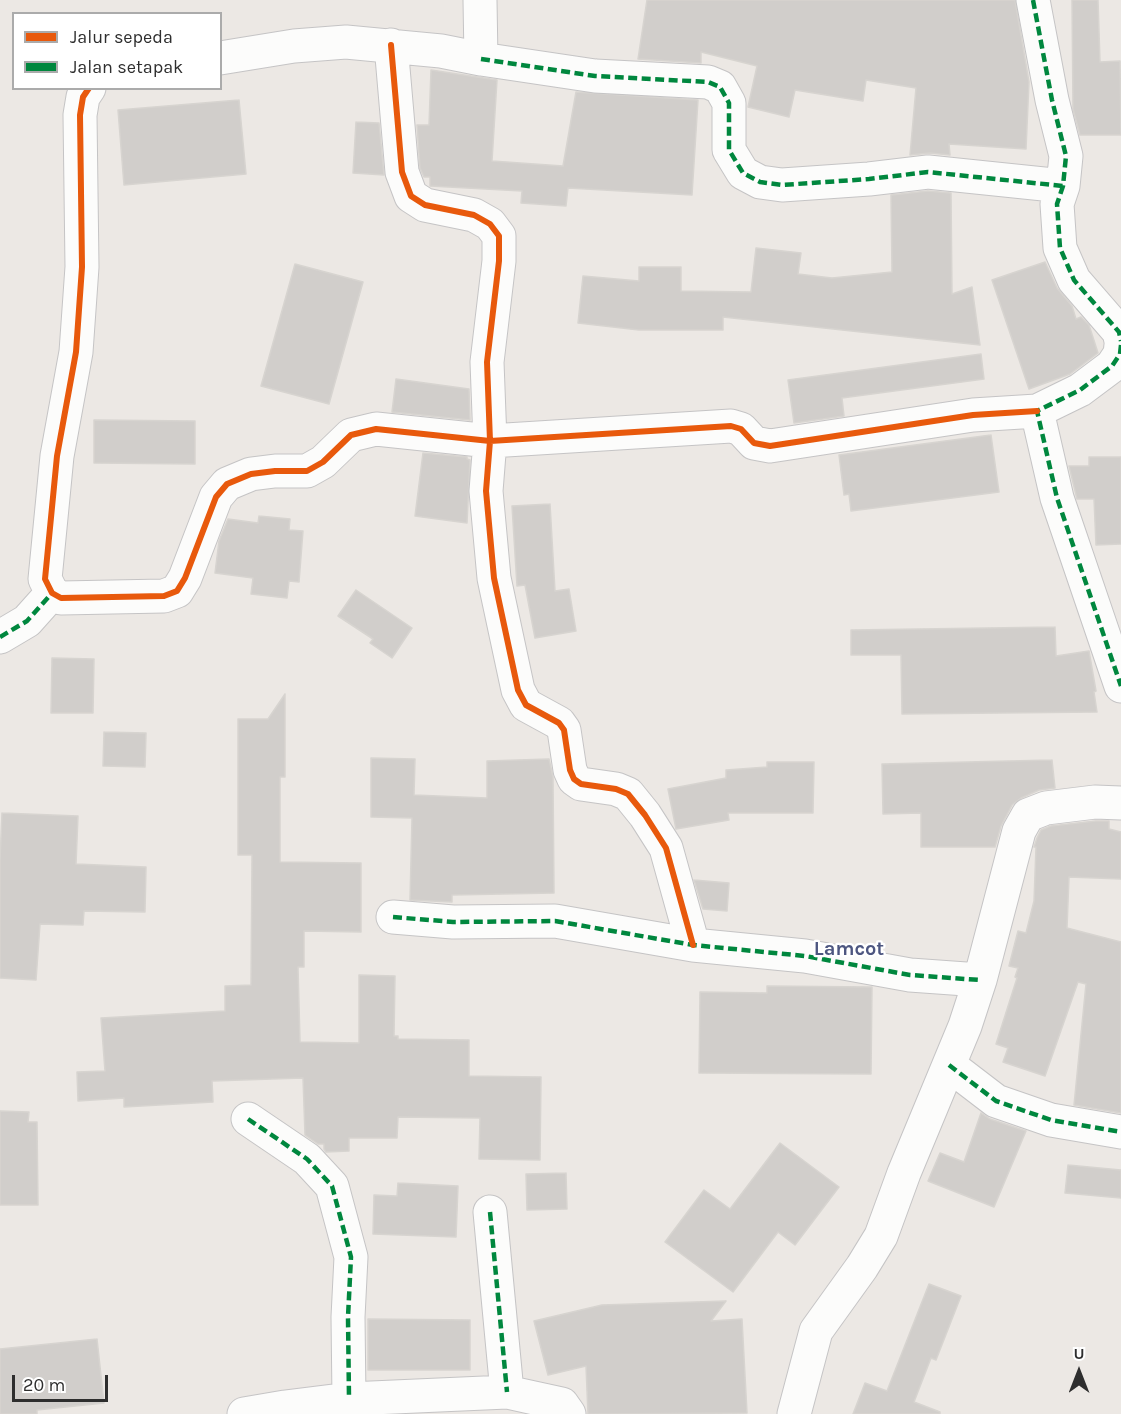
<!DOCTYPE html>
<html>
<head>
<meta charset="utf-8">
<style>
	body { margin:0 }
	#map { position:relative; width:1121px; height:1414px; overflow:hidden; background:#ece8e4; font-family:Karla,sans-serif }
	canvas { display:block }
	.legend { position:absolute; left:12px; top:12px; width:210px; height:78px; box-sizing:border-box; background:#fff; border:2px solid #ababab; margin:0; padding:8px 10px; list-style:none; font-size:18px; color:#2e2e2e }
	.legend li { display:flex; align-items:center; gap:12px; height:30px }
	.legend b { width:30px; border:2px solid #ababab }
	.north { position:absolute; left:1049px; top:1342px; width:60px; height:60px; -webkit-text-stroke:4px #fff; paint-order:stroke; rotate:0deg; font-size:16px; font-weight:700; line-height:24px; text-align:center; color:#2e2e2e }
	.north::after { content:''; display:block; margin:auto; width:21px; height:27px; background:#2e2e2e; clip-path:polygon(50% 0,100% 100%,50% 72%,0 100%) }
	.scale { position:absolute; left:12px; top:1375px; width:96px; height:27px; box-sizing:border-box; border:3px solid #2e2e2e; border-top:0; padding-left:8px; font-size:18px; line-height:21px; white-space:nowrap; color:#2e2e2e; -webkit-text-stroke:4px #fff; paint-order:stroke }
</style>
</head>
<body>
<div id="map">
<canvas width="1121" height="1414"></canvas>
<ul class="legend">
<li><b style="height:8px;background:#e8590c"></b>Jalur sepeda</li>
<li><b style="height:8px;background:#00873e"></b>Jalan setapak</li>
</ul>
<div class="north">U</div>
<div class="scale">20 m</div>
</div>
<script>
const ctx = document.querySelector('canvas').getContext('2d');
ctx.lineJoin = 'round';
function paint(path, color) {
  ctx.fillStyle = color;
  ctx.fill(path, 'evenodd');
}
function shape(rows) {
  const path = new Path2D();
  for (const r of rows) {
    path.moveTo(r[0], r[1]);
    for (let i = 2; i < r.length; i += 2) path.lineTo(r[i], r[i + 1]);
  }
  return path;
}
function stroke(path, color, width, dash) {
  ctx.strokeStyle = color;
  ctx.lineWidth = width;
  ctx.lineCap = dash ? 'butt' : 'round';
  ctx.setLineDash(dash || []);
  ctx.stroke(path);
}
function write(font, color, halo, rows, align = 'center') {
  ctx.font = font + ' Karla,sans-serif';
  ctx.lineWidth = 4.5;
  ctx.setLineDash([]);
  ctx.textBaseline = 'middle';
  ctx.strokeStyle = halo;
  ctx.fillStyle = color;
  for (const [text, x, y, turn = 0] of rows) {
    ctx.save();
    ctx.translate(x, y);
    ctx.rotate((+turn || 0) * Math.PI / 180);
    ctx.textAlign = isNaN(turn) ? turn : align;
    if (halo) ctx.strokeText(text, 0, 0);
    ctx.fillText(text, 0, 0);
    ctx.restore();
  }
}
const building = shape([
	[647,0,1015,0,1029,82,1026,149,949,144,950,155,930,153,910,155,916,88,866,80,863,101,795,90,789,117,748,107,757,66,701,52,701,63,638,59,647,0],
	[1072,0,1098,0,1100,62,1120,61,1121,135,1080,135,1073,109,1072,0],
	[431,70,497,80,492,161,563,166,576,92,698,100,692,195,568,188,566,206,521,203,522,191,430,186,430,177,424,177,420,168,417,125,429,125,431,70],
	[239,100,246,174,124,185,118,110,239,100],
	[356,122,379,123,384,175,353,173,356,122],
	[928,191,951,193,952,294,972,287,980,345,723,317,723,330,639,330,578,323,583,276,639,281,639,267,681,267,681,291,751,292,756,248,801,253,798,274,832,278,892,272,891,195,928,191],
	[1045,262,1057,288,1072,306,1076,319,1081,317,1089,325,1098,353,1070,374,1029,389,992,280,1045,262],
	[295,264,363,282,329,404,261,386,295,264],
	[981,354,984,379,842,398,844,416,794,423,788,380,981,354],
	[396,379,469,389,470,420,392,412,396,379],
	[94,420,195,421,195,464,94,463,94,420],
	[991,435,999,492,851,511,849,494,844,495,839,455,991,435],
	[423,453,467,457,467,459,470,460,467,523,415,516,423,453],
	[1089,457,1121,457,1121,544,1096,545,1094,499,1077,499,1069,466,1089,466,1089,457],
	[550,504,555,591,569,589,576,631,535,638,525,585,517,586,512,506,550,504],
	[259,516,290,519,289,530,303,531,299,582,289,581,287,598,251,594,253,578,215,573,219,541,228,519,258,523,259,516],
	[356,590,412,628,392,658,370,643,373,639,338,616,356,590],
	[1055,627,1056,656,1089,651,1096,691,1094,692,1097,712,902,714,901,655,851,655,851,630,1055,627],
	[52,658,94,659,93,713,51,713,52,658],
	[285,694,285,777,280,777,280,862,361,863,361,932,304,931,304,967,298,967,300,1042,359,1043,359,975,395,976,394,1036,398,1036,398,1039,469,1040,469,1076,541,1077,540,1160,479,1159,480,1118,398,1117,397,1138,349,1138,349,1151,326,1152,324,1149,324,1144,318,1144,305,1135,303,1078,212,1081,213,1102,124,1107,124,1098,78,1101,77,1072,105,1071,101,1018,225,1011,225,986,251,985,252,855,238,855,238,719,268,719,285,694],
	[104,732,146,733,145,767,103,766,104,732],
	[371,758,415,759,414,795,487,798,487,761,549,759,553,777,554,893,452,895,452,902,410,900,412,818,371,817,371,758],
	[1052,760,1055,788,1039,790,1021,798,1012,805,1001,826,995,847,921,847,921,813,883,814,882,764,1052,760],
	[767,762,814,762,813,813,728,813,729,820,676,829,668,789,726,778,726,770,767,767,767,762],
	[2,813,78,816,76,864,146,867,145,912,84,911,83,925,40,924,36,980,0,978,0,860,2,813],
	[1096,821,1109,821,1109,829,1121,832,1121,879,1069,877,1067,928,1121,942,1121,1113,1074,1105,1086,984,1078,982,1045,1076,1003,1062,1008,1048,996,1044,1017,978,1015,977,1018,968,1009,966,1018,931,1026,933,1034,901,1036,847,1034,847,1037,838,1041,830,1051,826,1096,821],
	[694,880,729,883,727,911,703,909,694,880],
	[767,986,872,987,871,1074,699,1073,700,992,767,993,767,986],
	[0,1111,29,1112,28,1122,37,1122,38,1205,0,1205,0,1111],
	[981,1113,990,1119,1026,1131,994,1207,928,1181,940,1153,964,1162,981,1113],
	[780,1143,839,1187,795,1245,778,1232,733,1292,665,1242,704,1190,730,1209,780,1143],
	[1068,1165,1121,1170,1121,1198,1065,1193,1068,1165],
	[566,1173,567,1209,527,1210,526,1174,566,1173],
	[398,1183,458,1186,456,1237,373,1234,374,1195,397,1196,398,1183],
	[929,1284,961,1296,936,1360,931,1358,914,1402,940,1412,940,1414,853,1414,865,1383,887,1391,929,1284],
	[726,1301,711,1321,742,1319,747,1413,588,1414,586,1366,548,1375,534,1321,602,1305,726,1301],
	[368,1319,470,1320,470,1370,368,1370,368,1319],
	[97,1339,104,1403,37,1410,37,1414,0,1414,0,1349,97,1339]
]);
paint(building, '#d1cecb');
stroke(building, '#d7d4d0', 1.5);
const minor = shape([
	[1033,0,1052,100,1066,156,1063,186,1057,204,1060,248,1074,280,1119,332,1121,341],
	[391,45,402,172,411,196,425,205,474,215,490,224,499,236,499,261,487,362,490,441,486,491,494,578,518,690,526,705,559,723,564,730,570,770,574,779,581,784,616,789,628,794,645,815,666,848,693,945],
	[220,58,294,46,346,42,441,51,481,59,480,0],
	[481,59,595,76,708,82,720,87,729,103,729,150,743,173,760,182,782,185,869,179,928,172,1063,186],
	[89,88,83,97,80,115,82,267,76,352,57,456,45,579,52,593,61,598,164,596,177,591,185,578,216,497,227,484,251,474,275,471,307,471,323,462,351,435,376,429,490,441,731,426,741,429,754,443,770,446,973,415,1037,411],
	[1121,345,1120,354,1112,366,1080,390,1037,411,1057,498,1121,686],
	[0,637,27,621,52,593],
	[393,917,453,922,555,921,693,945,805,956,910,975,980,980],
	[949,1065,996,1101,1051,1120,1121,1132],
	[248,1119,307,1159,332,1186,351,1257,348,1317,349,1399],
	[490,1212,507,1392],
	[244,1414,285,1407,349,1399,507,1392,562,1404,569,1414],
	[794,1414,816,1331,862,1267,881,1236,904,1173,965,1026,980,980,1019,831,1028,815,1046,808,1095,802,1121,803]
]);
stroke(minor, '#c5c4c5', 35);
stroke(minor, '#fcfcfb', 33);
stroke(shape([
	[1033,0,1052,100,1066,156,1063,186,1057,204,1060,248,1074,280,1119,332,1121,341],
	[481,59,595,76,708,82,720,87,729,103,729,150,743,173,760,182,782,185,869,179,928,172,1063,186],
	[1121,345,1120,354,1112,366,1080,390,1037,411,1057,498,1121,686],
	[0,637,27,621,52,593],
	[393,917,453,922,555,921,693,945,805,956,910,975,980,980],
	[949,1065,996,1101,1051,1120,1121,1132],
	[248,1119,307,1159,332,1186,351,1257,348,1317,349,1399],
	[490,1212,507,1392]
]), '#00873e', 4.5, [9, 4.5]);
stroke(shape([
	[391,45,402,172,411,196,425,205,474,215,490,224,499,236,499,261,487,362,490,441,486,491,494,578,518,690,526,705,559,723,564,730,570,770,574,779,581,784,616,789,628,794,645,815,666,848,693,945],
	[89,88,83,97,80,115,82,267,76,352,57,456,45,579,52,593,61,598,164,596,177,591,185,578,216,497,227,484,251,474,275,471,307,471,323,462,351,435,376,429,490,441,731,426,741,429,754,443,770,446,973,415,1037,411]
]), '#e8590c', 6);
write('bold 20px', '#4d5680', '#fff', [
	["Lamcot",849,949]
]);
</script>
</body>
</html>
